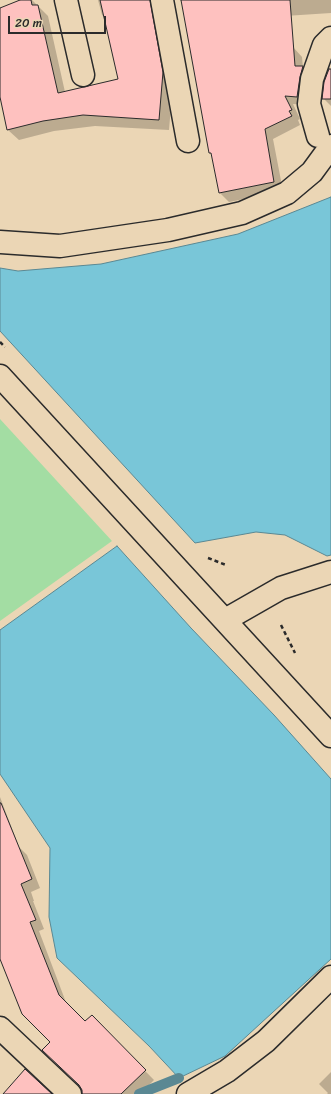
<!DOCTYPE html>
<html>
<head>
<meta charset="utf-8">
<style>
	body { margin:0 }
	#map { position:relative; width:331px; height:1094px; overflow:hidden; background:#ebd6b5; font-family:Sriracha,sans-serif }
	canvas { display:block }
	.scale { position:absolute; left:8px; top:16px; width:98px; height:18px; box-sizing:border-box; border:2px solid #2b2b2b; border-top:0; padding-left:5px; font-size:12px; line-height:14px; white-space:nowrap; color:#2b2b2b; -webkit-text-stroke:3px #ebd6b5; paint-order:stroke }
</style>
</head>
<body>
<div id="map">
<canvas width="331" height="1094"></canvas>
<div class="scale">20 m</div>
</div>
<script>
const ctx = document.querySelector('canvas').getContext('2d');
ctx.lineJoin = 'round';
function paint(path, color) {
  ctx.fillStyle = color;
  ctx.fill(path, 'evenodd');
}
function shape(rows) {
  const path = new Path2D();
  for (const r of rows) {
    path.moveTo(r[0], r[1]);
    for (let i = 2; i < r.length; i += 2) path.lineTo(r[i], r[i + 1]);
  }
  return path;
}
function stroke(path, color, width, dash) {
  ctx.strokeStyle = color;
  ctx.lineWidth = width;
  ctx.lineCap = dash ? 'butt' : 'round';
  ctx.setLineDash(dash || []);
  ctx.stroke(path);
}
paint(shape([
	[0,419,112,541,0,621]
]), '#a3dda3');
const water = shape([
	[331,197,331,555,327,556,285,535,256,532,195,543,0,331,0,268,18,271,101,264,238,234,331,197],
	[117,546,191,628,274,715,331,779,331,959,225,1056,179,1078,149,1046,57,958,49,917,50,848,0,774,0,630,117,546]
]);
paint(water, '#79c6d8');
stroke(water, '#5a8893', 1);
paint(shape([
	[23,0,32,0,48,16,65,92,119,80,104,17,102,15,98,0,166,0,173,83,169,130,95,126,54,131,19,140,8,130,0,92,0,9],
	[182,0,331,0,331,13,193,22],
	[293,47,302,57,303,68,312,76,306,105,293,104,300,119,298,120,300,125,273,139,283,191,229,202,220,193,213,155,210,153],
	[331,70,331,106,323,98],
	[0,797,19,847,27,855,40,888,31,892,34,901,33,901,44,929,39,931,67,1005,85,1022,91,1016,154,1080,140,1094,104,1094,53,1046,0,957],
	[331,1072,331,1094,327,1094,328,1093,319,1084]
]), '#0003');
stroke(shape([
	[139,1094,179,1078]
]), '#5a8893', 10);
const building = shape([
	[20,0,31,0,32,5,38,5,58,93,118,79,100,0,150,0,163,72,159,120,83,115,43,121,7,130,0,97,0,8,20,0],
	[181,0,290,0,295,66,303,66,300,77,297,97,285,96,292,110,289,111,292,116,265,129,274,182,219,193,211,153,209,153,181,0],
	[329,69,331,69,331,99,322,99,324,82,329,69],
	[0,803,1,803,32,879,21,884,36,920,30,922,59,995,85,1021,92,1015,146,1070,121,1094,82,1094,82,1090,79,1085,42,1050,50,1042,22,1014,0,959,0,803],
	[25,1069,52,1094,3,1094,25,1069]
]);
paint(building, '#fec1bf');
stroke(building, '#2b2b2b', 1);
const minor = shape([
	[66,0,83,75],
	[162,0,188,141],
	[318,136,309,104,312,79,324,45,331,38],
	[0,242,60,246,168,230,242,213,287,193,312,172,331,146],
	[0,376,331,736],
	[225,620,281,588,331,572],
	[0,1028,70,1094],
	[188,1094,227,1071,266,1041,331,977]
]);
stroke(minor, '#2b2b2b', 25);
stroke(shape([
	[0,342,5,347],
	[208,558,226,565],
	[281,625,295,653]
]), '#2b2b2b', 2.5, [4, 3]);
stroke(minor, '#ebd6b5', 22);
</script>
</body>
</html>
